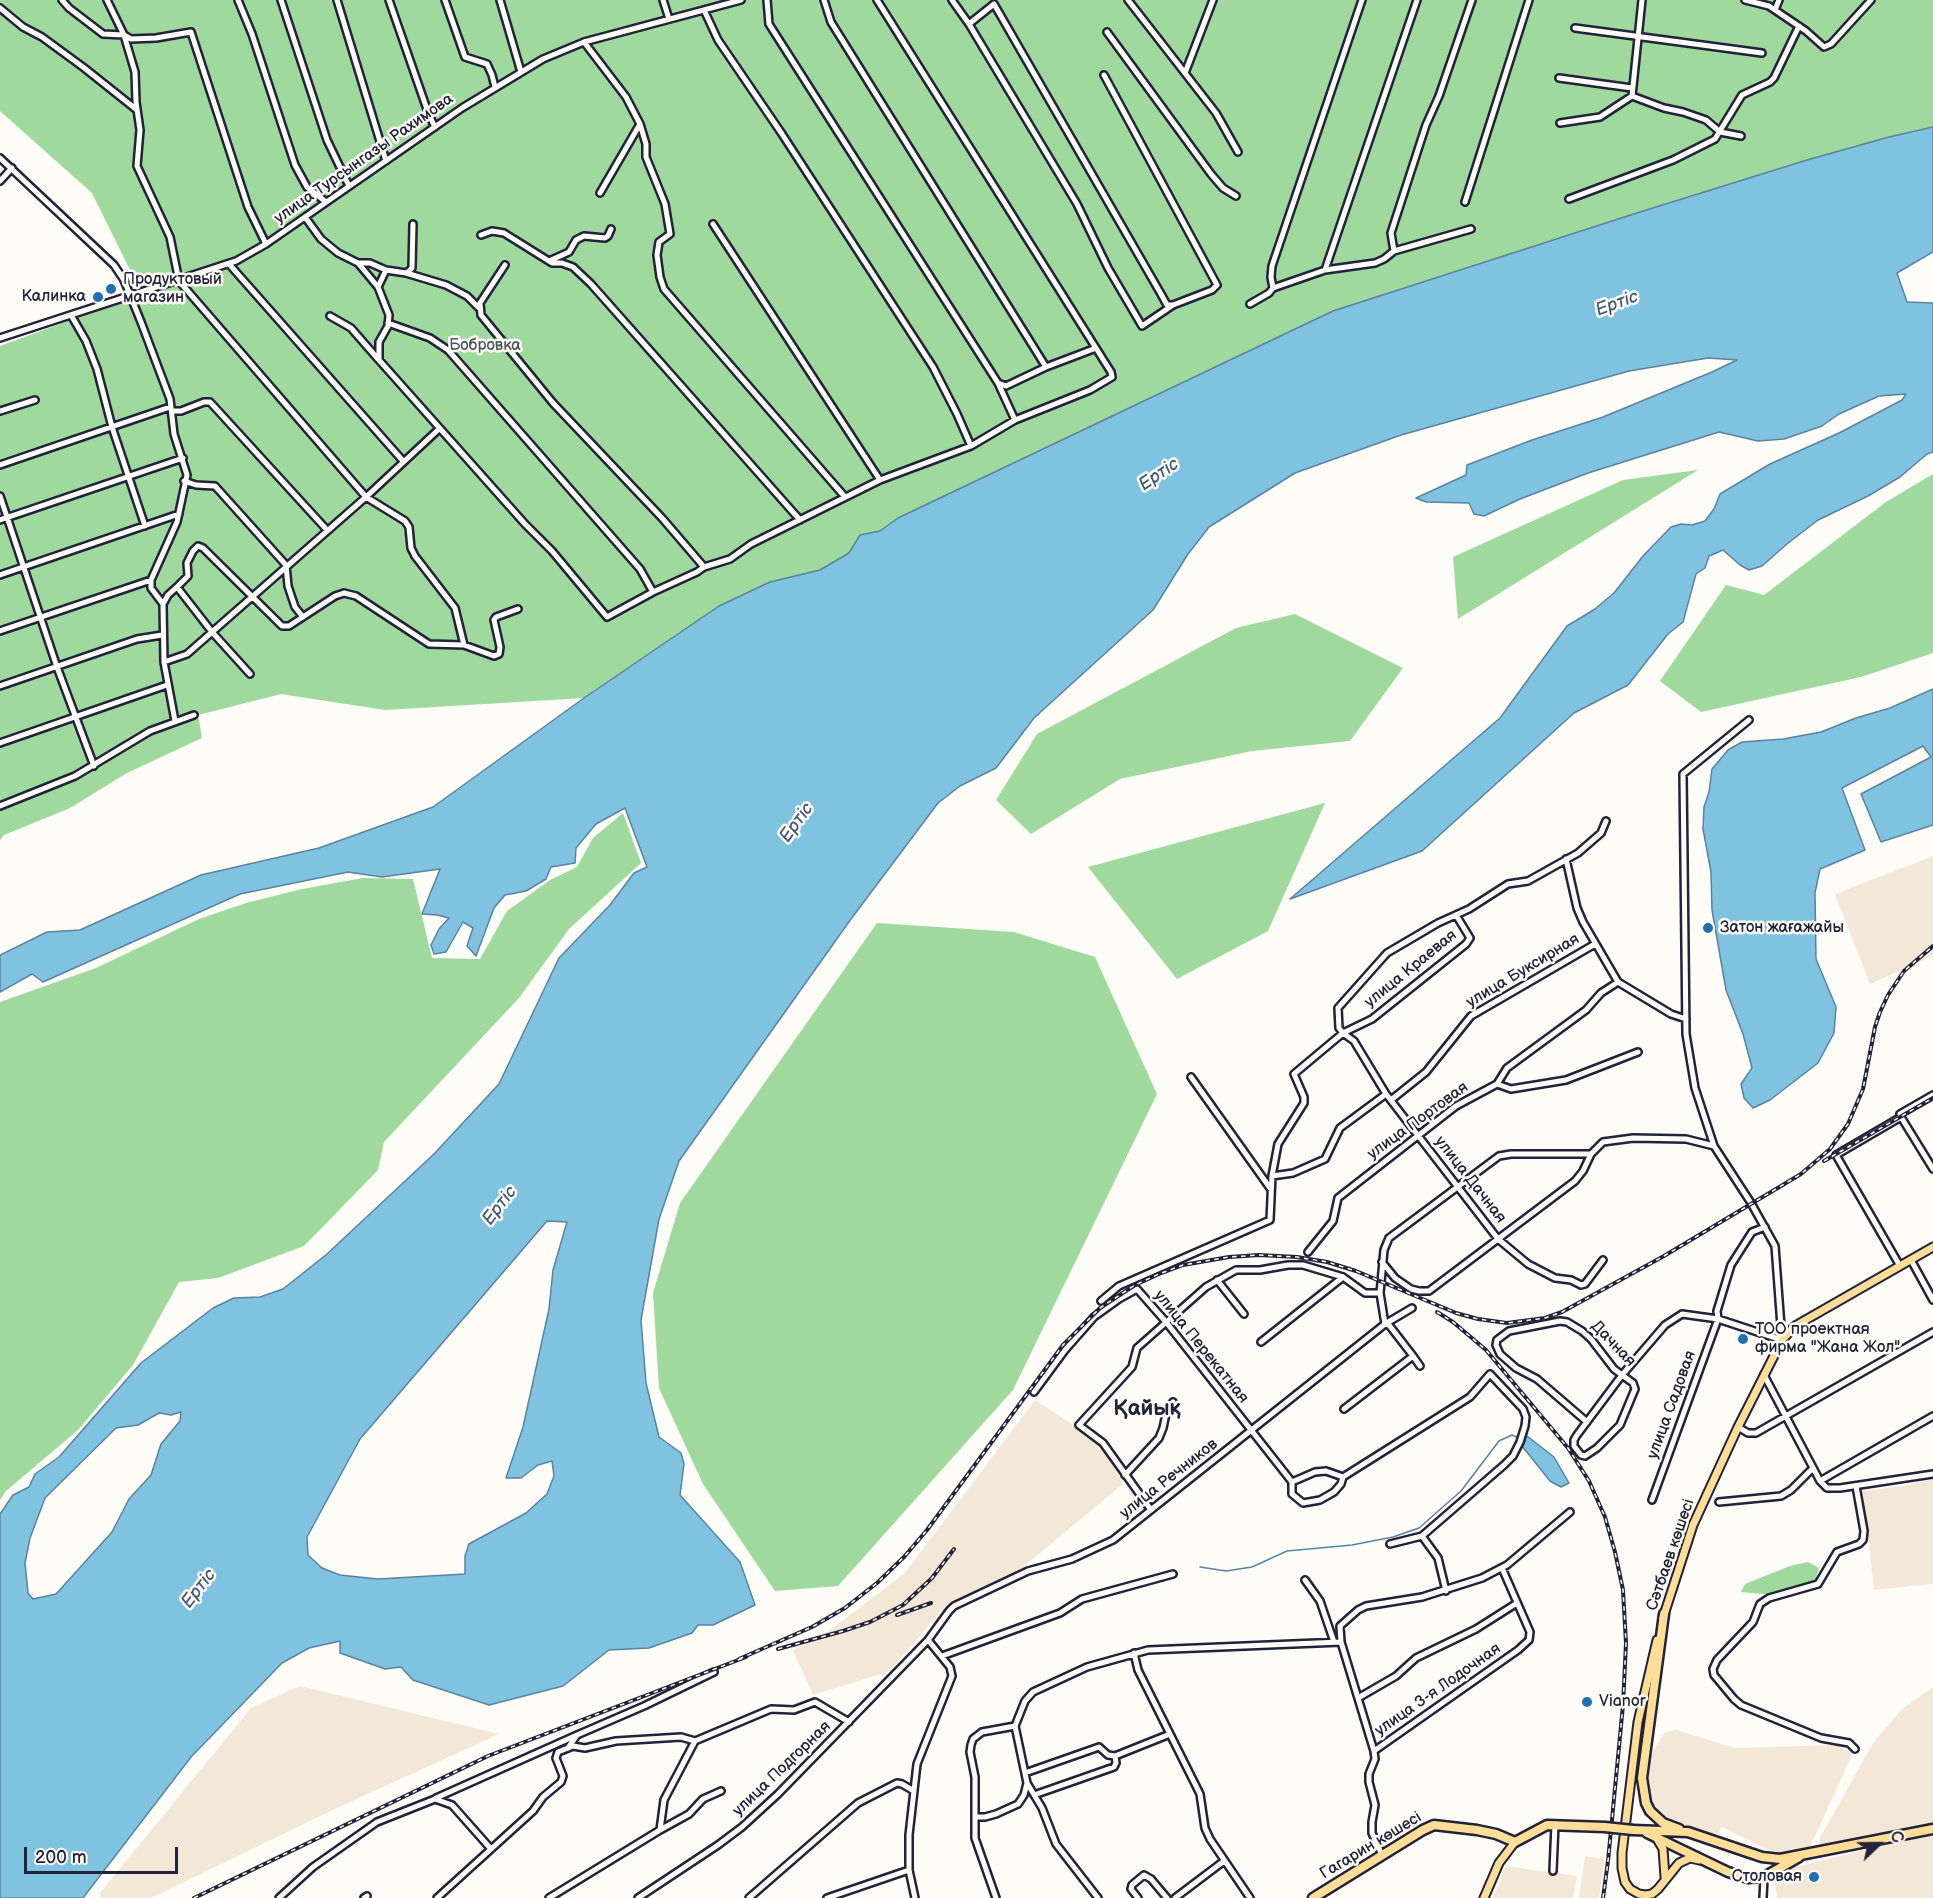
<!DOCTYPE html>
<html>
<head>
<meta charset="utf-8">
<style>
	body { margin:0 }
	#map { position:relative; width:1933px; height:1898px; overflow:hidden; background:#fdfcf7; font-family:"Balsamiq Sans",sans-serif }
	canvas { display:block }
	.north { position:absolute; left:1849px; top:1814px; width:60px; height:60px; -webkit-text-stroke:4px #fdfcf7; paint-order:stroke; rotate:68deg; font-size:16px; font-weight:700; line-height:24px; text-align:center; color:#22223b }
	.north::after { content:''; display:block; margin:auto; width:21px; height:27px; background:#22223b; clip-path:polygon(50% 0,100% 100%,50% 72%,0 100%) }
	.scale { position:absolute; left:24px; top:1847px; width:154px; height:27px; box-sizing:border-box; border:3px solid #22223b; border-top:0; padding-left:8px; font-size:18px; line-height:21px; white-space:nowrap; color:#22223b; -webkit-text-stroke:4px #fdfcf7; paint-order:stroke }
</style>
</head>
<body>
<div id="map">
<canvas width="1933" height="1898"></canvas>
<div class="north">С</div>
<div class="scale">200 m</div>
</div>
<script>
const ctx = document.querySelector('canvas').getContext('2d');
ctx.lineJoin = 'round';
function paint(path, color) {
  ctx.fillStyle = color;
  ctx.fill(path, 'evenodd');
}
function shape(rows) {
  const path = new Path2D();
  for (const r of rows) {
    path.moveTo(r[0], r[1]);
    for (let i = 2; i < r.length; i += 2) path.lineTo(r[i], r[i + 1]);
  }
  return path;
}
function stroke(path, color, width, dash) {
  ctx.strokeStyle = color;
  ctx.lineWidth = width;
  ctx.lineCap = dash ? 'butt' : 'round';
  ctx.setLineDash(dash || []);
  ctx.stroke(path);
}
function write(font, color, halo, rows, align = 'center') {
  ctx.font = font + ' "Balsamiq Sans",sans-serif';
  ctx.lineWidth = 5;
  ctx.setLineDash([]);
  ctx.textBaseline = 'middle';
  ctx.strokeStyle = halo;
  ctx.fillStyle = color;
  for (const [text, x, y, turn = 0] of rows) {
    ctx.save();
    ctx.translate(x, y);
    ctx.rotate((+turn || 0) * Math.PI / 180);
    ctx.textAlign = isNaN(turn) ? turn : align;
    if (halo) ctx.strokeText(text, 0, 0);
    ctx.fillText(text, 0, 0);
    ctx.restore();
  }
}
paint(shape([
	[1933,856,1933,956,1870,984,1835,894],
	[1035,1400,1105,1446,1123,1484,1017,1572,940,1612,890,1671,813,1695,793,1650,825,1634,905,1573],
	[1933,1479,1933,1584,1874,1590,1863,1491,1902,1486],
	[300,1686,499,1734,339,1807,151,1898,100,1898,101,1892,251,1708],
	[1933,1687,1933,1825,1820,1847,1820,1838,1873,1743,1901,1710],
	[1676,1730,1735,1748,1836,1745,1853,1753,1808,1851,1776,1854,1722,1827,1716,1837,1662,1818,1650,1801,1646,1778,1651,1755,1665,1732],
	[1933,1833,1933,1898,1777,1898,1775,1883,1780,1871],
	[1585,1856,1605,1859,1599,1898,1579,1898],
	[1506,1866,1577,1876,1573,1898,1493,1898]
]), '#f3e8d8');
paint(shape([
	[0,0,1933,0,1933,127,1889,137,1009,467,898,518,880,531,860,535,849,553,820,570,770,582,719,606,584,698,385,710,281,694,198,715,202,738,127,773,70,808,4,835,0,840,0,346,142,294,92,193,0,111],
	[1698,470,1458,619,1453,557,1623,480],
	[1933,474,1933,653,1861,677,1701,712,1660,681,1726,585,1764,595,1886,502],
	[1295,614,1403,668,1350,741,1252,751,1120,779,1031,834,996,800,1037,734,1236,628],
	[1325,803,1268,931,1177,979,1088,867],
	[623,813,641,863,569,929,519,998,384,1142,378,1170,304,1246,218,1278,179,1282,133,1365,78,1430,6,1491,0,1500,0,1002,96,968,199,919,246,903,302,889,363,878,413,879,432,958,480,959,507,911,550,880,577,867,593,838],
	[877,923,1014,932,1095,957,1157,1094,1013,1390,838,1586,775,1591,703,1484,659,1388,653,1293,680,1203],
	[1808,1562,1819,1568,1814,1584,1775,1595,1741,1592,1745,1584,1790,1566]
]), '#a0d99e');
const water = shape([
	[1933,127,1933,252,1897,273,1907,302,1933,303,1933,452,1927,454,1900,477,1868,496,1818,520,1787,544,1762,566,1749,570,1740,565,1723,550,1709,556,1705,568,1696,574,1683,622,1668,634,1628,685,1574,713,1422,851,1290,899,1500,718,1567,626,1595,609,1614,593,1643,556,1671,527,1681,524,1692,525,1705,521,1714,509,1720,494,1770,464,1839,433,1902,400,1906,394,1879,396,1839,414,1822,426,1784,439,1758,441,1719,432,1588,473,1520,499,1484,516,1474,514,1469,503,1426,502,1416,498,1466,475,1467,465,1532,440,1603,417,1712,372,1737,360,1708,358,1629,371,1401,435,1295,473,1209,527,1188,554,1153,610,1034,718,996,768,960,786,938,803,851,919,679,1161,659,1219,641,1320,646,1383,659,1437,681,1453,684,1464,680,1495,740,1562,755,1605,713,1625,698,1625,692,1633,649,1648,609,1650,563,1686,489,1705,413,1680,401,1667,385,1669,340,1653,340,1641,309,1648,282,1663,191,1757,83,1898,0,1898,0,1514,13,1495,29,1487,35,1474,59,1457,141,1363,213,1308,234,1298,260,1297,283,1289,327,1254,434,1154,499,1084,559,958,610,905,634,873,647,867,625,808,596,824,576,848,575,863,551,867,546,879,526,891,505,895,494,908,476,956,467,946,473,928,463,922,446,952,434,954,431,945,439,929,449,918,437,915,422,914,440,869,382,877,348,872,240,894,43,982,32,974,0,992,0,955,47,932,80,930,201,875,319,848,433,807,584,698,719,606,770,582,820,570,849,553,860,535,880,531,898,518,1333,311,1640,212,1807,160,1889,137,1933,127],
	[547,1221,567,1222,553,1270,549,1309,523,1427,506,1478,521,1478,538,1465,552,1461,554,1476,547,1494,526,1513,469,1544,465,1556,465,1574,378,1579,340,1575,322,1568,308,1555,307,1537,360,1439,547,1221],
	[159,1413,171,1415,181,1412,180,1421,161,1444,151,1475,129,1499,112,1532,56,1594,33,1599,28,1593,25,1563,30,1538,45,1498,116,1428,138,1425,159,1413],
	[1933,689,1933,825,1881,842,1861,794,1931,757,1923,746,1842,788,1865,850,1820,869,1815,893,1816,959,1836,1007,1834,1033,1818,1063,1770,1100,1753,1108,1744,1098,1741,1084,1752,1068,1743,1034,1726,990,1712,910,1711,872,1703,829,1704,807,1709,792,1712,769,1728,750,1742,742,1783,739,1821,732,1856,718,1890,708,1933,689],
	[1527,1436,1554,1457,1569,1483,1561,1487,1550,1481,1522,1446,1527,1436]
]);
paint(water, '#80c3e1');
stroke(water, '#5a839f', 1.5);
stroke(shape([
	[1200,1567,1226,1571,1252,1567,1287,1551,1352,1545,1393,1537,1419,1528,1461,1491,1499,1441,1512,1435,1526,1441]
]), '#5a839f', 1.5);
const minor = shape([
	[62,0,69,8,103,34,124,35,131,39,156,38,191,32,248,207,266,244],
	[107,0,124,35,135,72,136,102,140,130,137,166,170,237,179,281,366,497,405,521,409,527,411,548,415,556,455,608,464,645],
	[238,0,252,34,295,165,307,187,326,202],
	[281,0,327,140,349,186],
	[337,0,386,161],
	[389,0,429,115,435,127],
	[445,0,465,57,487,64,492,75,495,87],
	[500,0,521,72],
	[663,0,669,19],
	[767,0,769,24,998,383,1015,420],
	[824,0,831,22,1046,367],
	[952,0,969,24,1077,204,1108,268,1142,326,1173,305,1212,290,1217,285,1104,75],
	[1128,0,1216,113,1238,152],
	[1362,0,1272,266,1271,277,1273,288,1325,270,1375,263,1384,259,1394,251,1391,233,1426,125,1439,96,1472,0],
	[1745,0,1769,6,1806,31,1824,47,1831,44,1871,0],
	[0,8,23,27,42,37,83,67,137,110],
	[704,10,718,40,782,134,933,367,957,414,971,446],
	[1775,10,1779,0],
	[969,24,994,4,1161,294,1167,305,1173,305],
	[1575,28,1762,53],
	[1107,32,1211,174,1223,188,1236,196],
	[584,42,626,97,640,124,646,144,646,157,665,204,670,234,659,242,657,255,660,277,664,289,845,497],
	[1185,73,1213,0],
	[1559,78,1632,88],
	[1632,96,1642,0],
	[1560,123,1600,117,1632,96,1664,108,1683,112,1706,120,1720,132,1741,136],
	[0,158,114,265,124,280,141,322,170,399,174,434,187,475,177,522,151,580,151,588,163,604,164,662,175,721],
	[0,181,12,168],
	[600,193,640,124],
	[1569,199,1673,160,1715,139,1742,95,1770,82,1774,78,1799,26],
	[1465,202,1529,0],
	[305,217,321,239,338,253,358,263,378,287,389,315,388,326,379,342,379,360,525,524,552,551,607,617,653,592,697,572,704,567,730,559,751,544,880,480],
	[713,224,880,480,971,446,1015,420,1090,390,1112,377,1111,372,877,0],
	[481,235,492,231,504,233,552,263,562,263,573,267,591,284,800,520],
	[1394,251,1471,229],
	[549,261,569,252,576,240,584,236,605,238,608,236,611,229],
	[358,263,370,263,386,270,406,273,409,271,412,268,413,224],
	[229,264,403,461],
	[505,265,480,303,481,315,553,403,662,518,704,567],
	[1325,270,1417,0],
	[406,273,446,285,467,296,479,308],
	[378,287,386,270],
	[1250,304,1269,293,1273,288],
	[71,315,86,341,97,369,112,427,145,526],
	[330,316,351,328,378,359],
	[388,323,430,338,448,350,640,569,653,592],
	[0,338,236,261,266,244,462,108,543,59,584,42,741,0],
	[998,383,1006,386,1046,367,1096,348],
	[0,411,35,400],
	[172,411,181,411,204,402,210,402,327,530],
	[0,465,170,407],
	[184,481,196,485,215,486,286,565,288,586,295,607,303,617],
	[0,496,57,667,94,766],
	[0,520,183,458],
	[0,575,179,514],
	[177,587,188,576,187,563,193,551,198,546,203,548,282,626,289,626,335,596,344,593,356,596,429,644,464,645,494,656,499,654,500,647,494,620,496,617,518,609],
	[163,604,168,595,177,587,212,632,250,674],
	[0,631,151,580],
	[164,662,187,654,366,497,439,429],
	[0,686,137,639,162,635],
	[0,743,167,685],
	[0,806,75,776,150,731,194,715],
	[1566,859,1577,908,1583,922,1618,982,1671,1014,1686,1019],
	[1343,1033,1354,1041,1386,1094,1498,1239,1528,1264,1555,1278,1571,1280,1581,1285,1585,1284,1603,1260],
	[1343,1033,1372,1019,1466,944,1470,938,1456,915],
	[1191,1077,1270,1188],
	[1497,1084,1511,1089,1566,1080,1638,1052],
	[1391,1100,1426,1072,1471,1016,1595,944],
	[1901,1117,1933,1169],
	[1272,1176,1293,1173,1325,1159,1340,1128,1386,1094],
	[1308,1252,1333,1221,1338,1198,1456,1106,1497,1084,1507,1068,1586,1010,1601,993,1618,982],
	[1911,1260,1933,1300],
	[1382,1262,1395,1278,1411,1289,1419,1291,1429,1291,1575,1181,1583,1171,1591,1154,1603,1142,1633,1138,1686,1139,1714,1146],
	[1900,1266,1836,1155,1901,1117,1900,1114,1933,1095],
	[1217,1280,1244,1314],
	[1101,1301,1119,1286,1270,1220,1272,1176,1278,1144,1304,1103,1304,1097,1294,1074,1343,1033,1339,1028,1338,1008,1387,953,1438,923,1469,909,1508,884,1528,881,1578,853,1601,833,1606,821],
	[1261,1342,1343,1277],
	[1413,1356,1420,1366],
	[1764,1375,1820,1481,1827,1488,1840,1488,1933,1474],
	[1034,1392,1065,1350,1094,1317,1119,1299,1137,1289,1166,1322,1292,1482],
	[1344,1409,1413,1356,1389,1325,1385,1324,1412,1308],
	[1587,1422,1537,1379,1516,1368,1500,1354,1496,1345,1497,1340,1509,1331,1560,1321,1567,1322,1582,1331,1591,1339,1614,1369,1622,1375,1633,1383,1635,1389,1620,1425,1597,1448,1585,1456,1581,1455,1574,1446,1574,1440,1577,1435,1622,1375,1665,1325,1682,1314,1718,1319,1782,1340,1775,1246,1751,1203,1714,1146,1695,1088,1686,1034,1683,774,1749,720],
	[1738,1427,1748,1433,1756,1433,1933,1332],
	[1326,1471,1343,1477,1341,1484,1334,1492,1320,1500,1303,1503,1292,1494,1292,1482,1315,1472,1326,1471],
	[1125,1475,1159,1438,1163,1428,1167,1409,1173,1402],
	[1343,1477,1470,1397,1490,1374,1523,1409,1526,1417,1525,1426,1520,1442,1513,1456,1504,1465,1422,1536,1390,1544],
	[1820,1481,1933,1416],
	[1652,1500,1718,1319,1717,1311,1731,1265,1752,1232,1765,1227],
	[1719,1502,1781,1496,1791,1490,1813,1468],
	[1151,1510,1103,1443,1079,1425,1132,1367,1137,1348,1206,1287,1236,1270,1260,1270,1288,1265,1303,1265,1343,1277,1365,1293,1380,1293],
	[1422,1536,1438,1558,1446,1591],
	[1305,1580,1320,1601,1334,1642],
	[1341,1642,1374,1751,1375,1759,1369,1774,1369,1782,1375,1805,1372,1822,1372,1833,1382,1855],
	[1134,1653,1138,1670,1200,1794,1205,1828,1210,1839,1250,1898],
	[942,1656,1060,1613,1082,1599,1173,1574],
	[1358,1698,1396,1676,1416,1658,1476,1629,1517,1603],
	[1015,1726,1027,1783,1042,1808,1056,1844,1098,1898],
	[577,1735,644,1706,714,1672],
	[1855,1749,1849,1743,1821,1738,1741,1705,1734,1699,1714,1675,1713,1669,1717,1660,1753,1622,1760,1604,1769,1598,1818,1584,1837,1552,1859,1544,1863,1540,1864,1531,1856,1486],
	[1374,1751,1518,1650,1529,1640,1530,1632,1502,1568],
	[1025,1773,1099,1747,1108,1755,1115,1756,1170,1734],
	[1034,1795,1114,1767,1116,1763,1115,1756],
	[436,1798,577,1735,568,1748],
	[975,1817,985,1817,996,1814,1018,1804,1024,1795,1027,1783],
	[660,1830,689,1814,703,1799,721,1791],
	[1553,1871,1555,1824],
	[279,1898,313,1867,377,1822,435,1799,452,1805,491,1849],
	[364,1898,367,1896],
	[437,1898,533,1811,543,1797,561,1782,563,1776,556,1758,558,1752,573,1746,585,1748,616,1741,681,1737,695,1741,771,1709,794,1710,815,1702,849,1722],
	[549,1898,660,1830,664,1800,695,1741],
	[638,1898,718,1845,742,1827,778,1794,928,1640,949,1611,954,1606,1028,1571,1072,1559,1113,1540,1385,1324,1380,1293,1384,1250,1389,1238,1499,1156,1511,1154,1591,1154],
	[749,1898,858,1803,897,1783,902,1784,914,1791],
	[827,1898,909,1870],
	[915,1898,909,1870,909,1835,917,1764,952,1676,950,1667,928,1640],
	[996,1898,975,1838,975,1777,970,1752,971,1745,973,1739,982,1732,1015,1726,1025,1701,1033,1692,1087,1667,1148,1650,1341,1642,1340,1626,1358,1610,1366,1606,1422,1597,1482,1578,1507,1565,1570,1512],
	[1138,1898,1131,1889,1132,1885,1144,1875,1151,1879,1167,1898],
	[1175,1898,1224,1861],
	[1763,1898,1764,1877]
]);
const major = shape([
	[1663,1618,1693,1525,1738,1427,1782,1340,1795,1326,1933,1247],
	[1657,1640,1638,1722,1622,1853,1622,1868,1625,1882,1630,1889,1639,1894,1645,1895,1652,1894,1658,1889,1679,1863,1690,1858,1699,1860],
	[1656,1837,1663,1849,1665,1877],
	[1484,1898,1499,1863,1515,1842]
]);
const highway = shape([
	[1664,1614,1642,1778,1646,1803,1650,1811,1663,1823,1679,1829],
	[1633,1830,1688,1832,1762,1857,1780,1859,1933,1829],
	[1647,1833,1728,1872,1748,1878,1764,1877,1799,1857],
	[1313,1898,1423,1830,1434,1825,1477,1830,1496,1834,1515,1842,1547,1825,1605,1827]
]);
stroke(minor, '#22223b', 10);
stroke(major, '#22223b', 11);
stroke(highway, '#22223b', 13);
stroke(minor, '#fdfcf7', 5);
stroke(major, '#fedd96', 7);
stroke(highway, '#fedd96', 8);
const rail = shape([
	[1824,1161,1933,1098],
	[1437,1312,1453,1322,1486,1350,1568,1448,1589,1481,1605,1517,1615,1552,1623,1590,1626,1643,1623,1705,1608,1861,1603,1898],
	[897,1615,931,1603],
	[778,1649,843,1631,870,1622,903,1605,932,1578,954,1549],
	[739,1659,812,1627,845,1608,877,1583,904,1557,927,1530,1063,1345,1100,1308,1135,1285,1159,1274,1183,1265,1229,1257,1259,1255,1297,1257,1327,1262,1356,1271,1456,1313,1478,1319,1507,1323,1545,1318,1562,1312,1664,1256,1801,1174,1830,1149,1848,1124,1863,1089,1875,1027,1880,1012,1888,995,1904,971,1933,946],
	[194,1898,488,1756,746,1657]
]);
stroke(rail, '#22223b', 4);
stroke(rail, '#fdfcf7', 1.5, [4.5]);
const highwayBridge = shape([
	[1605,1827,1633,1830]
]);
stroke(highwayBridge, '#22223b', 13, []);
stroke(highwayBridge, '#fedd96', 8);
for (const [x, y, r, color] of [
	[111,289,6,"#1f6fb2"],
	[98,297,6,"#1f6fb2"],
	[1708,928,6,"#1f6fb2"],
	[1743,1339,6,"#1f6fb2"],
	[1587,1702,6,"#1f6fb2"],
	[1814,1877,6,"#1f6fb2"]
]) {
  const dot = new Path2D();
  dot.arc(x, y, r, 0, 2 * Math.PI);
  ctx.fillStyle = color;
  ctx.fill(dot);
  stroke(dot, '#fdfcf7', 2);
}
write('16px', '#22223b', '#fdfcf7', [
	["улица Турсынгазы Рахимова",364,159,-35],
	["улица Краевая",1411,969,-39],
	["улица Буксирная",1523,971,-31],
	["улица Портовая",1418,1121,-36],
	["улица Дачная",1470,1180,52],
	["Дачная",1613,1344,46],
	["улица Перекатная",1201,1347,51],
	["улица Садовая",1672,1405,-70],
	["улица Речников",1169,1479,-38],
	["Сәтбаев көшесі",1671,1555,-71],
	["улица 3-я Лодочная",1438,1690,-35],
	["улица Подгорная",782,1769,-44],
	["Гагарин көшесі",1371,1846,-31]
]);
write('16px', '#22223b', '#fdfcf7', [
	["Продуктовый",123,280],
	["магазин",123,298],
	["Калинка",86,297,"right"],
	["Затон жағажайы",1720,928],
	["ТОО проектная",1755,1330],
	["фирма \"Жана Жол\"",1755,1348],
	["Vianor",1599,1702],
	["Столовая",1802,1877,"right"]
], 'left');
write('16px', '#485959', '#fdfcf7', [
	["Бобровка",485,346]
]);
write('italic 18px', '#435a75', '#fdfcf7', [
	["Ертіс",1617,304,-20],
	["Ертіс",1159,475,-34],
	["Ертіс",797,823,-54],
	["Ертіс",500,1206,-52],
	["Ертіс",199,1589,-52]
]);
write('bold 22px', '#22223b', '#fdfcf7', [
	["Қайық",1147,1409]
]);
</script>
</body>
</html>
